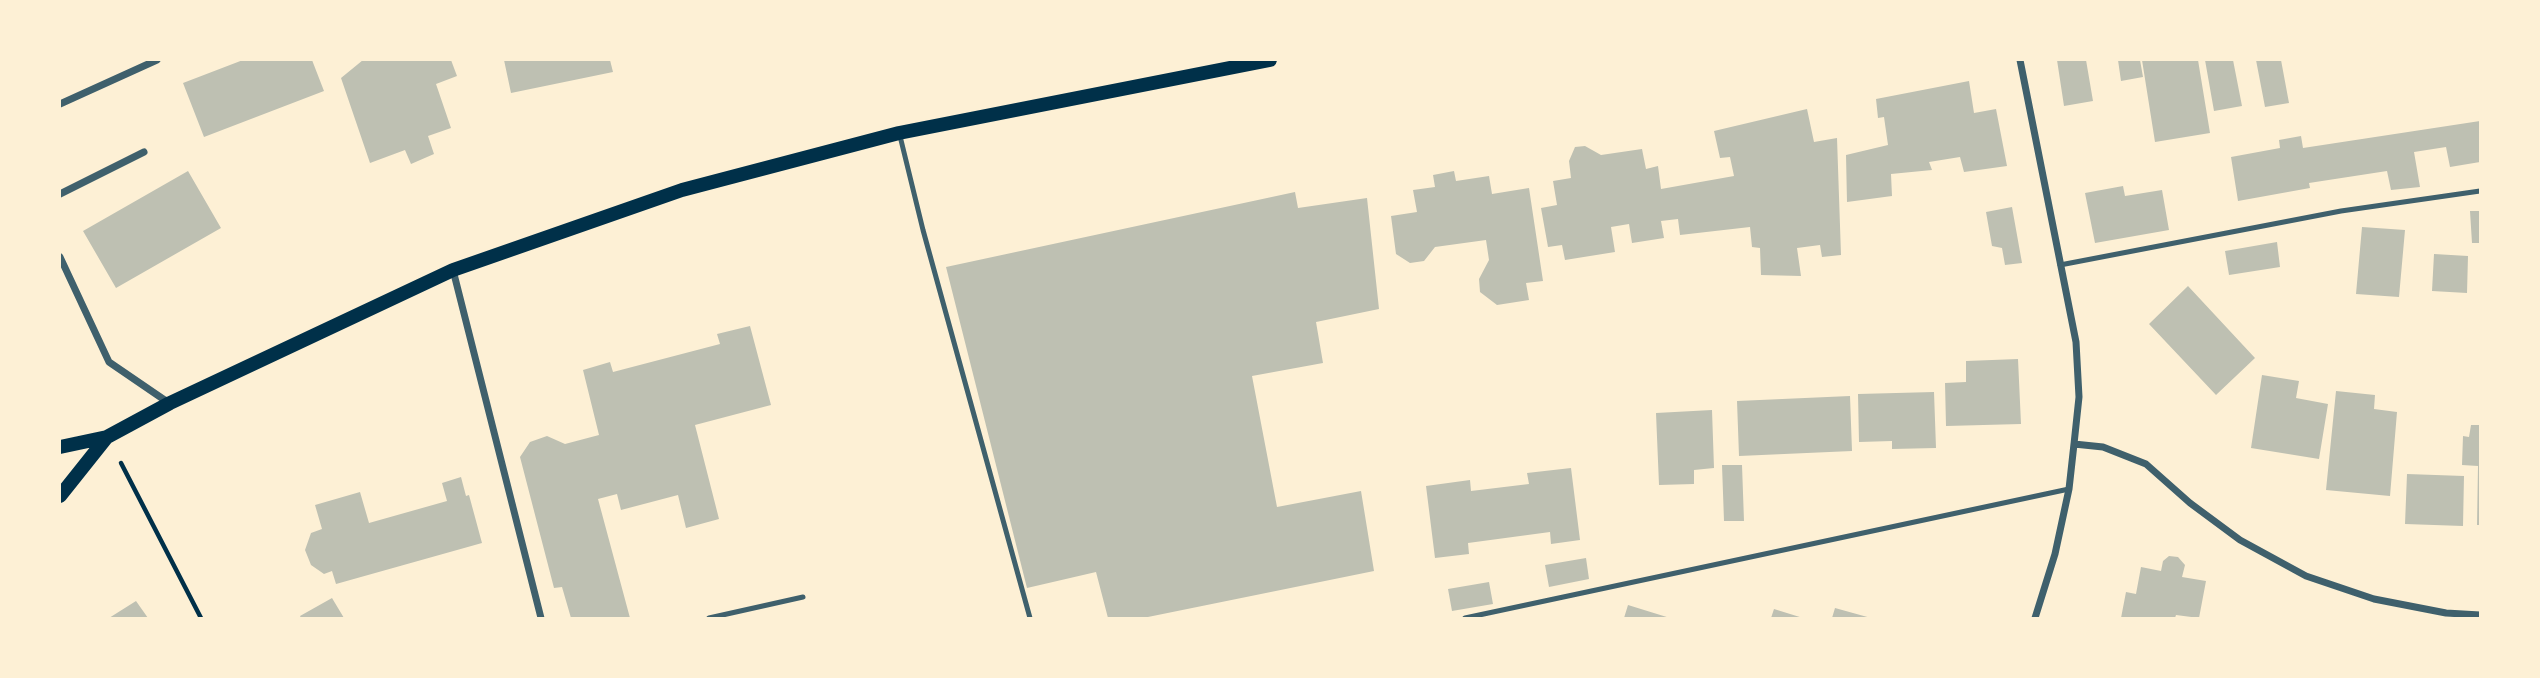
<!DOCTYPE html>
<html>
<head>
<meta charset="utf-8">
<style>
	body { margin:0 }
	#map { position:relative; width:2540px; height:678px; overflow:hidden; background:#fdf0d5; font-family:"Archivo Narrow",sans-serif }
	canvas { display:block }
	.frame { position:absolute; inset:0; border:61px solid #fdf0d5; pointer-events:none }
</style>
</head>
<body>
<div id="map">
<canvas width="2540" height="678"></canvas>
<div class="frame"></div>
</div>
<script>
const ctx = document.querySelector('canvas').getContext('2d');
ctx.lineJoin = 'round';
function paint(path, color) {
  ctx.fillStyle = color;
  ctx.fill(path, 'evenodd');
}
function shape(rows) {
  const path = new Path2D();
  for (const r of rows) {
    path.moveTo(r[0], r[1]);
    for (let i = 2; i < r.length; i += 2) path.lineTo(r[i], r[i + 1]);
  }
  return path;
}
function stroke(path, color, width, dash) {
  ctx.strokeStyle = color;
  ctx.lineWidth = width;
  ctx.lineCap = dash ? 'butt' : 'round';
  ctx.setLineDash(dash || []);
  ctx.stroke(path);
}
paint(shape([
	[243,60,312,60,324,91,204,137,183,83],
	[363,60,451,60,457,76,436,84,451,128,428,136,434,154,411,164,405,150,370,163,341,78],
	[504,60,610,60,613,72,511,93],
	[2057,60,2086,60,2093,101,2064,106],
	[2118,60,2140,60,2143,77,2121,81],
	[2142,60,2198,60,2210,133,2155,142],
	[2205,60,2233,60,2242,106,2214,111],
	[2256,60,2281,60,2289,103,2265,107],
	[1969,81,1974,113,1996,109,2007,166,1964,172,1960,157,1929,162,1932,170,1891,174,1892,196,1847,202,1846,155,1888,145,1884,117,1878,118,1876,99],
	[1807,109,1814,142,1837,138,1841,255,1822,257,1820,245,1797,248,1801,276,1761,275,1760,248,1752,247,1750,227,1680,235,1678,219,1661,221,1664,238,1632,243,1629,224,1611,227,1615,252,1565,260,1562,245,1548,247,1541,208,1557,205,1553,181,1571,178,1569,161,1575,147,1585,146,1601,155,1642,149,1646,169,1658,166,1661,189,1734,176,1730,157,1720,158,1714,131],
	[2480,121,2480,162,2450,167,2446,147,2414,152,2420,187,2391,190,2387,171,2309,183,2310,188,2238,201,2231,157,2280,148,2279,140,2301,136,2303,148],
	[188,171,221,228,116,288,83,231],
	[1454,171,1456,181,1489,176,1492,194,1529,188,1543,281,1526,283,1529,300,1497,305,1480,292,1479,279,1489,260,1486,240,1435,247,1424,261,1410,263,1396,254,1391,216,1417,212,1413,190,1435,187,1433,175],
	[2123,186,2125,196,2162,190,2169,230,2095,243,2085,193],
	[1295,192,1298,208,1367,198,1379,309,1316,322,1323,363,1252,376,1277,507,1361,491,1374,571,1143,618,1108,618,1096,572,1027,588,946,267],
	[2012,207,2022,263,2005,265,2002,248,1992,246,1986,212],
	[2470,211,2480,211,2480,243,2472,243],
	[2362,227,2405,230,2399,297,2356,294],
	[2277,242,2280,267,2229,275,2225,251],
	[2434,254,2468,256,2467,293,2432,291],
	[2188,286,2255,358,2216,395,2149,324],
	[750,326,771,405,695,425,719,519,686,528,678,495,621,510,617,494,598,499,630,618,571,618,562,587,554,588,520,457,530,442,547,436,565,444,599,435,583,370,610,362,613,372,720,344,717,334],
	[2018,359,2021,424,1946,426,1945,383,1966,382,1966,361],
	[2262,375,2299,381,2296,398,2328,404,2319,459,2251,448],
	[2336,391,2375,395,2374,409,2397,412,2390,496,2326,490],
	[1934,392,1936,448,1892,449,1892,441,1859,442,1858,394],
	[1850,396,1852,451,1739,456,1737,401],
	[1712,410,1714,468,1694,470,1694,484,1659,485,1656,413],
	[2471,425,2480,425,2480,525,2477,525,2478,466,2462,465,2463,436,2469,437],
	[1722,465,1742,465,1744,521,1724,521],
	[1571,468,1580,540,1551,544,1550,532,1468,543,1469,554,1435,558,1426,486,1470,480,1471,491,1529,484,1527,473],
	[2407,474,2464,476,2463,526,2405,524],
	[461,477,466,496,469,495,482,543,336,584,332,571,324,574,311,565,305,550,311,533,322,529,315,505,360,492,369,523,447,501,442,483],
	[2169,556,2178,557,2185,565,2182,577,2206,581,2199,618,2176,615,2175,618,2121,618,2126,592,2136,594,2141,567,2161,571,2163,561],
	[1586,558,1589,579,1549,587,1545,565],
	[1489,582,1493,604,1452,611,1448,589],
	[332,598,344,618,301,618,300,616],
	[136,601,148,618,109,618],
	[1628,605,1670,618,1624,618],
	[1835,608,1871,618,1832,618],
	[1774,609,1803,618,1771,618]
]), '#bec0b2');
stroke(shape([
	[121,463,201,618]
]), '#003049', 4.5);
stroke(shape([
	[900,136,923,230,1030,618],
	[2060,265,2341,211,2480,191],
	[709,618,803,597],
	[1465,618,2069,489]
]), '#3f606c', 5);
stroke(shape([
	[2020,60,2076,342,2079,397,2074,444,2103,447,2146,464,2190,503,2240,540,2306,576,2374,599,2446,613,2480,615],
	[60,104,157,60],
	[60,194,144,152],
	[60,257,109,362,169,403],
	[453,270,541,618],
	[2035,618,2055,554,2069,489,2074,444]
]), '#3f606c', 7);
stroke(shape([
	[60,447,107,437,170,403,453,270,682,190,899,133,1270,60],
	[60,496,107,437]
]), '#003049', 14);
</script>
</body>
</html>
